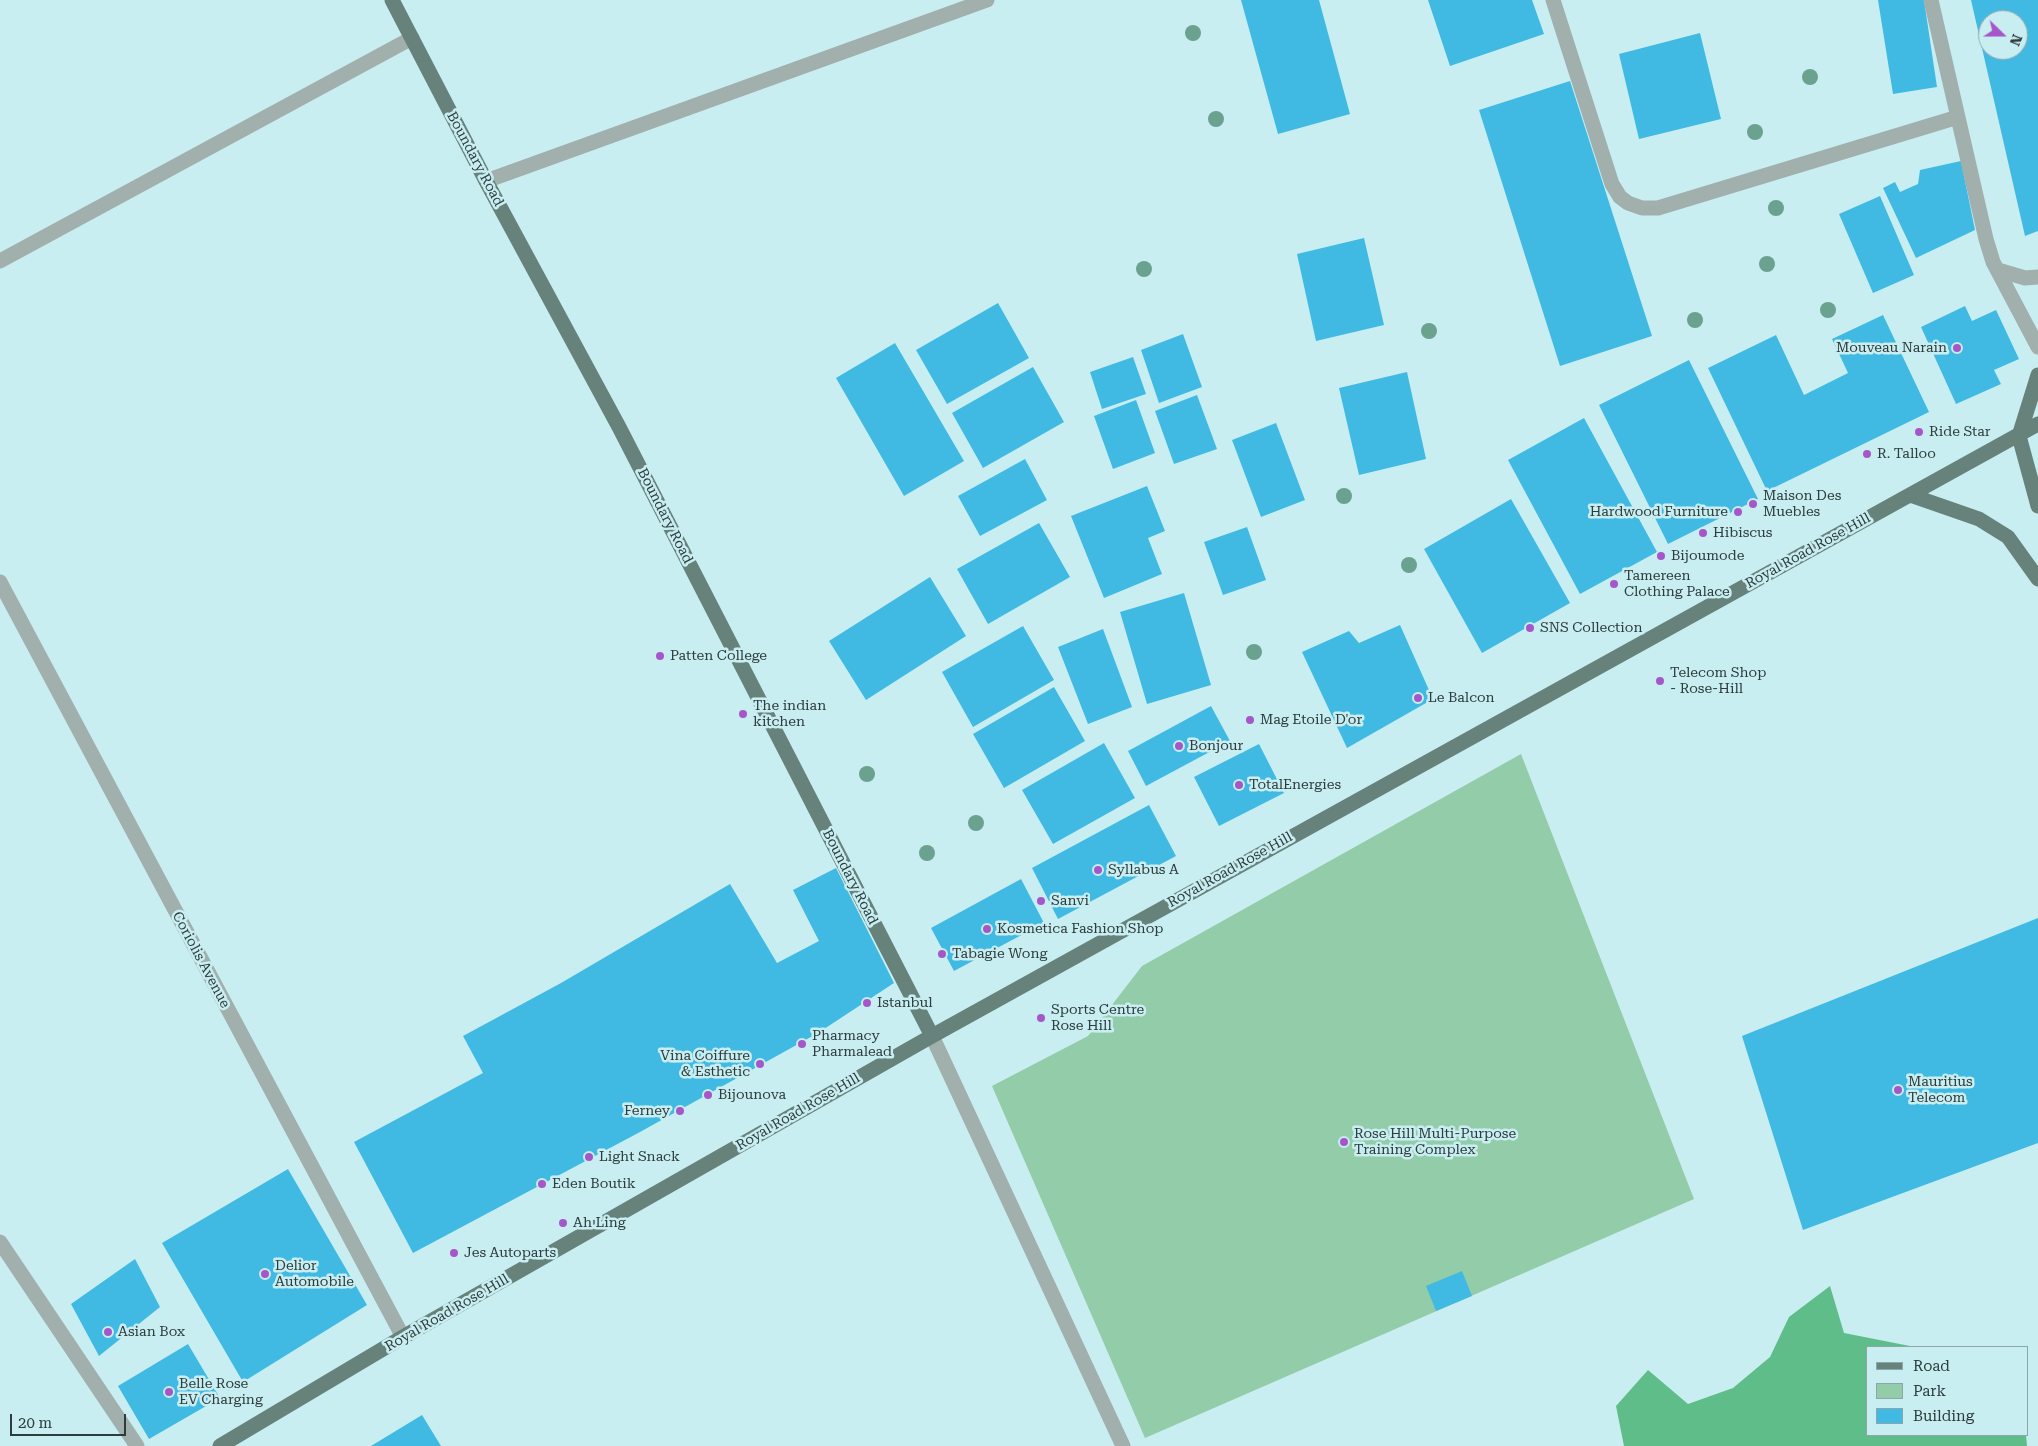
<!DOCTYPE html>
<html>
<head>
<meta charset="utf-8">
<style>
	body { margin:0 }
	#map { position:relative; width:2038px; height:1446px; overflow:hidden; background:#c9eef1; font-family:"Roboto Serif",serif }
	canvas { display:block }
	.legend { position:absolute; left:1866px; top:1346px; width:162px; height:90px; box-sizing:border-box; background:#c9eef1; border:1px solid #8ba7a9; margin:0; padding:6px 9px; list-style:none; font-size:15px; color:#2d3c3d }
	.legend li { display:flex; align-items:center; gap:10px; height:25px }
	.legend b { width:25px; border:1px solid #8ba7a9 }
	.north { position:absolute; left:1978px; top:10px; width:50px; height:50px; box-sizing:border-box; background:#c9eef1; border:1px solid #8ba7a9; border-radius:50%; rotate:112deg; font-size:14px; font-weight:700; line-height:20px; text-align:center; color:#2d3c3d }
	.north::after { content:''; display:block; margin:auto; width:18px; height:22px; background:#a557c9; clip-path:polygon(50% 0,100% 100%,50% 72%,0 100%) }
	.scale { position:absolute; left:10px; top:1414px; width:116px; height:22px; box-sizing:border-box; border:2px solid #2d3c3d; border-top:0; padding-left:6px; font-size:15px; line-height:18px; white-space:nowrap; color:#2d3c3d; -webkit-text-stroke:4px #c9eef1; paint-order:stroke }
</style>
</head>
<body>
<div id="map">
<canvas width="2038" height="1446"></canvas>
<ul class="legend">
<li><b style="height:6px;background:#67827b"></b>Road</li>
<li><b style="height:14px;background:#93cca9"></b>Park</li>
<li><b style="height:14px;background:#40bae3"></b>Building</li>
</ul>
<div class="north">N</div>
<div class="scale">20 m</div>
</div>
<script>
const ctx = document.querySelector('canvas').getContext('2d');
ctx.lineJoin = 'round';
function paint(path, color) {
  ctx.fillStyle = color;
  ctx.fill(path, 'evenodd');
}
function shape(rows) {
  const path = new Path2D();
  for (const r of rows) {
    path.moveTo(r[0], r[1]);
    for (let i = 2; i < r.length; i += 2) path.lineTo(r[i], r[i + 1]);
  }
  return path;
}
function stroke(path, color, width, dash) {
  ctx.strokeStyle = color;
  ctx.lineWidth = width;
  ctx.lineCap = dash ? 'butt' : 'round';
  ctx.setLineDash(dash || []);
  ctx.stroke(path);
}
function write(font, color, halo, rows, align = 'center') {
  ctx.font = font + ' "Roboto Serif",serif';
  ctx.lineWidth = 5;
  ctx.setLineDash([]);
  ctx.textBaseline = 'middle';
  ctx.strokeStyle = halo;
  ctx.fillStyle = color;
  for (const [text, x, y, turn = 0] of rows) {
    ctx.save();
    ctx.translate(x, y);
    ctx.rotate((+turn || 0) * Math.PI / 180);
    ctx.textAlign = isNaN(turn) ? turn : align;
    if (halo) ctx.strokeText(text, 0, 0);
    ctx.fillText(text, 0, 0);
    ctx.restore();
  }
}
paint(shape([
	[1521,754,1694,1199,1145,1438,992,1086,1088,1036,1142,966]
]), '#93cca9');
paint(shape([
	[1830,1286,1844,1333,1915,1347,1867,1347,1867,1435,2026,1435,2027,1446,1624,1446,1616,1406,1648,1370,1688,1404,1733,1388,1770,1357,1789,1317]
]), '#5ebd88');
paint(shape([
	[1241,0,1319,0,1350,114,1278,134],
	[1428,0,1532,0,1544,34,1450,66],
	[1878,0,1924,0,1937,87,1893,94],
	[1971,0,2038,0,2038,231,2025,236],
	[1988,20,2018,20,2018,50,1988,50],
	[1700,33,1721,119,1639,139,1619,54],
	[1570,81,1652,336,1560,366,1479,110],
	[1961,161,1975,230,1916,258,1883,188,1895,182,1900,192,1918,184,1920,170],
	[1880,196,1914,275,1873,293,1839,214],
	[1364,238,1384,325,1316,341,1297,254],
	[998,303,1029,358,947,404,916,350],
	[1965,306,1972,321,1996,310,2019,359,1994,370,2001,384,1956,404,1921,327],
	[1883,315,1929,412,1767,491,1708,368,1776,335,1804,395,1848,373,1832,339],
	[1183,334,1202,387,1159,403,1141,350],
	[895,343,964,461,904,496,836,378],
	[1133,357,1146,394,1102,409,1090,372],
	[1689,360,1758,499,1668,544,1599,405],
	[1033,367,1064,422,983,468,952,413],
	[1407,372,1426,459,1359,475,1339,388],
	[1197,395,1217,449,1174,464,1155,411],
	[1136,400,1155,453,1113,469,1094,416],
	[1584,418,1657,552,1580,594,1508,460],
	[1276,423,1305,500,1261,517,1232,440],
	[1025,459,1047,500,980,536,958,496],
	[1147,486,1165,531,1148,538,1162,574,1104,598,1071,516],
	[1511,499,1570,603,1482,653,1424,549],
	[1039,523,1070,577,988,624,957,569],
	[1247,527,1266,580,1223,595,1204,542],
	[930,577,966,636,866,700,829,641],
	[1184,593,1211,685,1147,704,1120,612],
	[1400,625,1433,699,1347,748,1302,652,1349,631,1359,643],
	[1023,626,1054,680,973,727,942,672],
	[1103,629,1132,707,1088,724,1058,647],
	[1054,687,1085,741,1004,788,973,734],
	[1211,706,1230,741,1146,786,1128,751],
	[1104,743,1135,798,1053,844,1022,790],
	[1259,744,1284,793,1219,826,1194,777],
	[1149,805,1176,856,1058,919,1032,868],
	[836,868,894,983,818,1033,640,1132,413,1253,354,1142,483,1073,463,1036,561,983,730,884,777,963,819,941,793,890],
	[1021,879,1044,923,954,971,931,928],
	[2038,918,2038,1143,1803,1230,1742,1036],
	[288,1169,367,1305,243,1382,162,1243],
	[135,1259,160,1307,99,1356,71,1304],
	[1462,1271,1472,1296,1436,1311,1426,1286],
	[188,1344,220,1398,149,1439,118,1386],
	[422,1415,441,1446,371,1446]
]), '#40bae3');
stroke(shape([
	[1553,0,1612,184,1620,197,1628,203,1642,208,1658,208,1958,117],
	[1931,0,1986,239,1993,262,2038,347],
	[486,181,987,0],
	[0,261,412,38],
	[1998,270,2025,278,2038,277],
	[0,582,403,1337],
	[932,1036,1123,1446],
	[0,1242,137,1446]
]), '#a1b0ac', 15);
stroke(shape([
	[392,0,486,181,619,427,932,1036],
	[2019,436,2038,506],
	[2019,436,2038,375],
	[1910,495,1979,519,2008,537,2038,579],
	[220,1446,403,1337,932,1036,2038,424]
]), '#67827b', 15);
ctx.fillStyle = '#6aa18f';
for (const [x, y] of [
	[1193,33],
	[1810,77],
	[1216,119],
	[1755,132],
	[1776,208],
	[1767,264],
	[1144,269],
	[1828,310],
	[1695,320],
	[1429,331],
	[1344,496],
	[1409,565],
	[1254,652],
	[867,774],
	[976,823],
	[927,853]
]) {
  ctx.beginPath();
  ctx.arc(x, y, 8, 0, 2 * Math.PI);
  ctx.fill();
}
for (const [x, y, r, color] of [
	[1957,348,5,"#a557c9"],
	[1919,432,5,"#a557c9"],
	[1867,454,5,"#a557c9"],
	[1753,504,5,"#a557c9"],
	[1738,512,5,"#a557c9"],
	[1703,533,5,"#a557c9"],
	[1661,556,5,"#a557c9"],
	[1614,584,5,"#a557c9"],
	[1530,628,5,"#a557c9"],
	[660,656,5,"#a557c9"],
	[1660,681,5,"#a557c9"],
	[1418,698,5,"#a557c9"],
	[743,714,5,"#a557c9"],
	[1250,720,5,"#a557c9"],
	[1179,746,5,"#a557c9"],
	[1239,785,5,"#a557c9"],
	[1098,870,5,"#a557c9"],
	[1041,901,5,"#a557c9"],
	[987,929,5,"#a557c9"],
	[942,954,5,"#a557c9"],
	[867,1003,5,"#a557c9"],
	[1041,1018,5,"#a557c9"],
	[802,1044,5,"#a557c9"],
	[760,1064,5,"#a557c9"],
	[1898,1090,5,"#a557c9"],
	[708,1095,5,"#a557c9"],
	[680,1111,5,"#a557c9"],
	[1344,1142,5,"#a557c9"],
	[589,1157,5,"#a557c9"],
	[542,1184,5,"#a557c9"],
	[563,1223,5,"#a557c9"],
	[454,1253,5,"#a557c9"],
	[265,1274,5,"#a557c9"],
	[108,1332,5,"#a557c9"],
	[169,1392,5,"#a557c9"]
]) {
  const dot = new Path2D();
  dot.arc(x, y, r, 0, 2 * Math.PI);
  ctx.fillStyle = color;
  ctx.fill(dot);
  stroke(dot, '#c9eef1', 2);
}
write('14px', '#2d3c3d', '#c9eef1', [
	["Boundary Road",475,159,62],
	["Boundary Road",665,516,63],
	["Royal Road Rose Hill",1808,551,-29],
	["Royal Road Rose Hill",1230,870,-29],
	["Boundary Road",850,877,63],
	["Coriolis Avenue",201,960,62],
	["Royal Road Rose Hill",798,1112,-30],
	["Royal Road Rose Hill",447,1313,-30]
]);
write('14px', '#2d3c3d', '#c9eef1', [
	["Mouveau Narain",1947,348,"right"],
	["Ride Star",1929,432],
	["R. Talloo",1877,454],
	["Maison Des",1763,496],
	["Muebles",1763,512],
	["Hardwood Furniture",1728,512,"right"],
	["Hibiscus",1713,533],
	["Bijoumode",1671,556],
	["Tamereen",1624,576],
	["Clothing Palace",1624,592],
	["SNS Collection",1540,628],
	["Patten College",670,656],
	["Telecom Shop",1670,673],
	["- Rose-Hill",1670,689],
	["Le Balcon",1428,698],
	["The indian",753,706],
	["kitchen",753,722],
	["Mag Etoile D'or",1260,720],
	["Bonjour",1189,746],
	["TotalEnergies",1249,785],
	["Syllabus A",1108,870],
	["Sanvi",1051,901],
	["Kosmetica Fashion Shop",997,929],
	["Tabagie Wong",952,954],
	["Istanbul",877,1003],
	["Sports Centre",1051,1010],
	["Rose Hill",1051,1026],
	["Pharmacy",812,1036],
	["Pharmalead",812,1052],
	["Vina Coiffure",750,1056,"right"],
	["& Esthetic",750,1072,"right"],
	["Mauritius",1908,1082],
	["Telecom",1908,1098],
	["Bijounova",718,1095],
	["Ferney",670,1111,"right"],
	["Rose Hill Multi-Purpose",1354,1134],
	["Training Complex",1354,1150],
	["Light Snack",599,1157],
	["Eden Boutik",552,1184],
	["Ah Ling",573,1223],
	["Jes Autoparts",464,1253],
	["Delior",275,1266],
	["Automobile",275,1282],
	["Asian Box",118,1332],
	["Belle Rose",179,1384],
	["EV Charging",179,1400]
], 'left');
</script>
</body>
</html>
